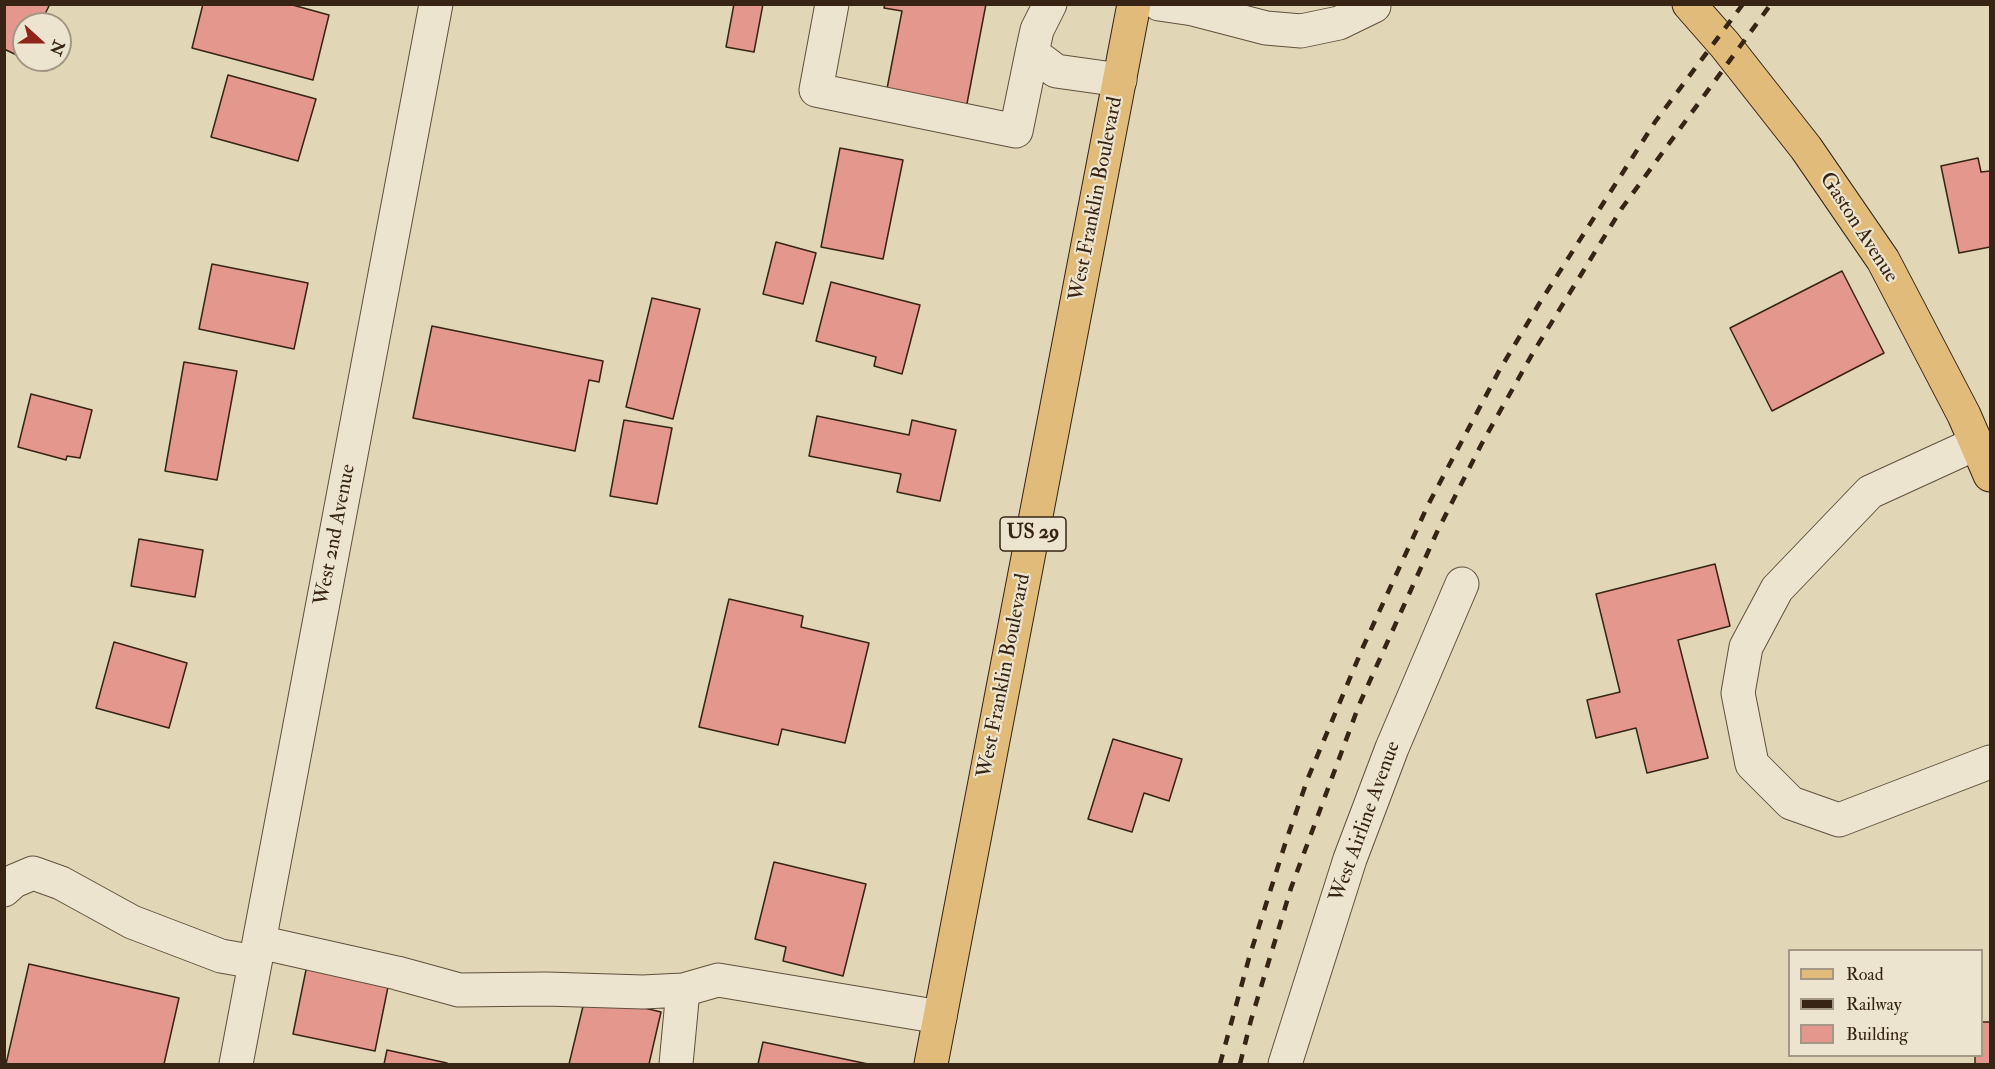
<!DOCTYPE html>
<html>
<head>
<meta charset="utf-8">
<style>
	body { margin:0 }
	#map { position:relative; width:1995px; height:1069px; overflow:hidden; background:#e1d6b5; font-family:"IM FELL Double Pica",serif }
	canvas { display:block }
	.frame { position:absolute; inset:0; border:6px solid #372415; pointer-events:none }
	.legend { position:absolute; left:1788px; top:949px; width:195px; height:108px; box-sizing:border-box; background:#ece4cf; border:2px solid #a49785; margin:0; padding:8px 10px; list-style:none; font-size:18px; color:#372415 }
	.legend li { display:flex; align-items:center; gap:12px; height:30px }
	.legend b { width:30px; border:2px solid #a49785 }
	.north { position:absolute; left:12px; top:12px; width:60px; height:60px; box-sizing:border-box; background:#ece4cf; border:2px solid #a49785; border-radius:50%; rotate:111deg; font-size:16px; font-weight:700; line-height:24px; text-align:center; color:#372415 }
	.north::after { content:''; display:block; margin:auto; width:21px; height:27px; background:#8f2418; clip-path:polygon(50% 0,100% 100%,50% 72%,0 100%) }
</style>
</head>
<body>
<div id="map">
<canvas width="1995" height="1069"></canvas>
<div class="frame"></div>
<ul class="legend">
<li><b style="height:8px;background:#e0bb7a"></b>Road</li>
<li><b style="height:8px;background:#372415"></b>Railway</li>
<li><b style="height:16px;background:#e4978c"></b>Building</li>
</ul>
<div class="north">N</div>
</div>
<script>
const ctx = document.querySelector('canvas').getContext('2d');
ctx.lineJoin = 'round';
function paint(path, color) {
  ctx.fillStyle = color;
  ctx.fill(path, 'evenodd');
}
function shape(rows) {
  const path = new Path2D();
  for (const r of rows) {
    path.moveTo(r[0], r[1]);
    for (let i = 2; i < r.length; i += 2) path.lineTo(r[i], r[i + 1]);
  }
  return path;
}
function stroke(path, color, width, dash) {
  ctx.strokeStyle = color;
  ctx.lineWidth = width;
  ctx.lineCap = dash ? 'butt' : 'round';
  ctx.setLineDash(dash || []);
  ctx.stroke(path);
}
function write(font, color, halo, rows, align = 'center') {
  ctx.font = font + ' "IM FELL Double Pica",serif';
  ctx.lineWidth = 4.5;
  ctx.setLineDash([]);
  ctx.textBaseline = 'middle';
  ctx.strokeStyle = halo;
  ctx.fillStyle = color;
  for (const [text, x, y, turn = 0] of rows) {
    ctx.save();
    ctx.translate(x, y);
    ctx.rotate((+turn || 0) * Math.PI / 180);
    ctx.textAlign = isNaN(turn) ? turn : align;
    if (halo) ctx.strokeText(text, 0, 0);
    ctx.fillText(text, 0, 0);
    ctx.restore();
  }
}
const building = shape([
	[4,4,50,4,40,24,24,24,23,58,4,49,4,4],
	[203,4,289,4,329,15,313,80,192,48,203,4],
	[734,4,763,4,754,52,726,47,734,4],
	[885,4,986,4,965,114,885,99,902,11,884,8,885,4],
	[228,75,316,99,298,161,211,137,228,75],
	[840,148,903,160,883,259,821,247,840,148],
	[1978,158,1981,172,1990,171,1990,247,1959,253,1941,166,1978,158],
	[776,242,816,253,803,304,763,294,776,242],
	[212,264,308,283,294,349,199,329,212,264],
	[1842,271,1884,353,1772,411,1730,328,1842,271],
	[831,282,920,305,902,374,874,366,876,357,816,341,831,282],
	[652,298,700,309,673,419,626,407,652,298],
	[432,326,603,361,599,382,589,380,575,451,413,418,432,326],
	[184,362,237,371,217,480,165,471,184,362],
	[31,394,92,410,80,458,67,456,66,460,18,447,31,394],
	[817,416,909,435,912,420,956,430,940,501,897,492,901,474,809,456,817,416],
	[624,420,672,428,657,504,610,496,624,420],
	[139,539,203,550,195,597,131,586,139,539],
	[1715,564,1730,626,1678,640,1708,758,1647,773,1636,728,1596,738,1587,700,1620,692,1596,594,1715,564],
	[729,599,803,616,801,627,869,643,845,743,782,729,778,745,699,727,729,599],
	[114,642,187,663,169,728,96,708,114,642],
	[1113,739,1182,759,1169,801,1144,793,1132,832,1088,819,1113,739],
	[774,862,866,884,843,976,783,961,786,947,755,939,774,862],
	[308,960,390,977,375,1051,293,1034,308,960],
	[29,964,179,998,164,1064,6,1064,29,964],
	[586,994,661,1012,649,1064,569,1064,586,994],
	[1982,1022,1990,1022,1990,1064,1975,1064,1975,1056,1982,1056,1982,1022],
	[763,1042,868,1064,758,1064,763,1042],
	[387,1050,447,1063,447,1064,384,1064,387,1050]
]);
paint(building, '#e4978c');
stroke(building, '#372415', 1.5);
const minor = shape([
	[832,4,816,90,1016,131,1032,53],
	[1050,4,1037,30,1032,53,1056,71,1120,80],
	[1159,4,1193,9,1266,28,1301,31,1339,23,1374,6],
	[1977,443,1870,492,1777,589,1746,647,1738,693,1752,764,1791,803,1839,820,1990,762],
	[4,890,14,881,33,873,61,883,132,922,221,956,255,962],
	[259,942,397,973,459,990,546,989,643,992,683,990,676,1064],
	[683,990,718,980,940,1017],
	[236,1064,436,4],
	[1285,1064,1350,859,1392,748,1462,584]
]);
const major = shape([
	[1689,4,1725,45,1806,148,1883,260,1964,415,1990,475],
	[931,1064,1134,4]
]);
stroke(minor, '#62503d', 35);
stroke(major, '#372415', 35);
stroke(minor, '#ece4cf', 33);
stroke(major, '#e0bb7a', 33);
stroke(shape([
	[1220,1064,1249,958,1286,841,1308,778,1363,647,1428,505,1499,371,1539,304,1655,122,1743,4],
	[1240,1064,1251,1020,1291,888,1359,705,1437,532,1481,445,1534,351,1622,208,1771,4]
]), '#372415', 4.5, [10, 10]);
for (const [x, y, w] of [
	[1033,534,66]
]) {
  const box = new Path2D();
  box.roundRect(x - w / 2, y - 17, w, 34, 4.5);
  ctx.fillStyle = '#ece4cf';
  ctx.fill(box);
  stroke(box, '#372415', 1.5);
}
write('bold 20px', '#372415', null, [
	["US 29",1033,534]
]);
write('21px', '#372415', '#ece4cf', [
	["West Franklin Boulevard",1097,199,-79],
	["Gaston Avenue",1858,228,57],
	["West 2nd Avenue",336,535,-79],
	["West Franklin Boulevard",1005,676,-79],
	["West Airline Avenue",1366,822,-70]
]);
</script>
</body>
</html>
